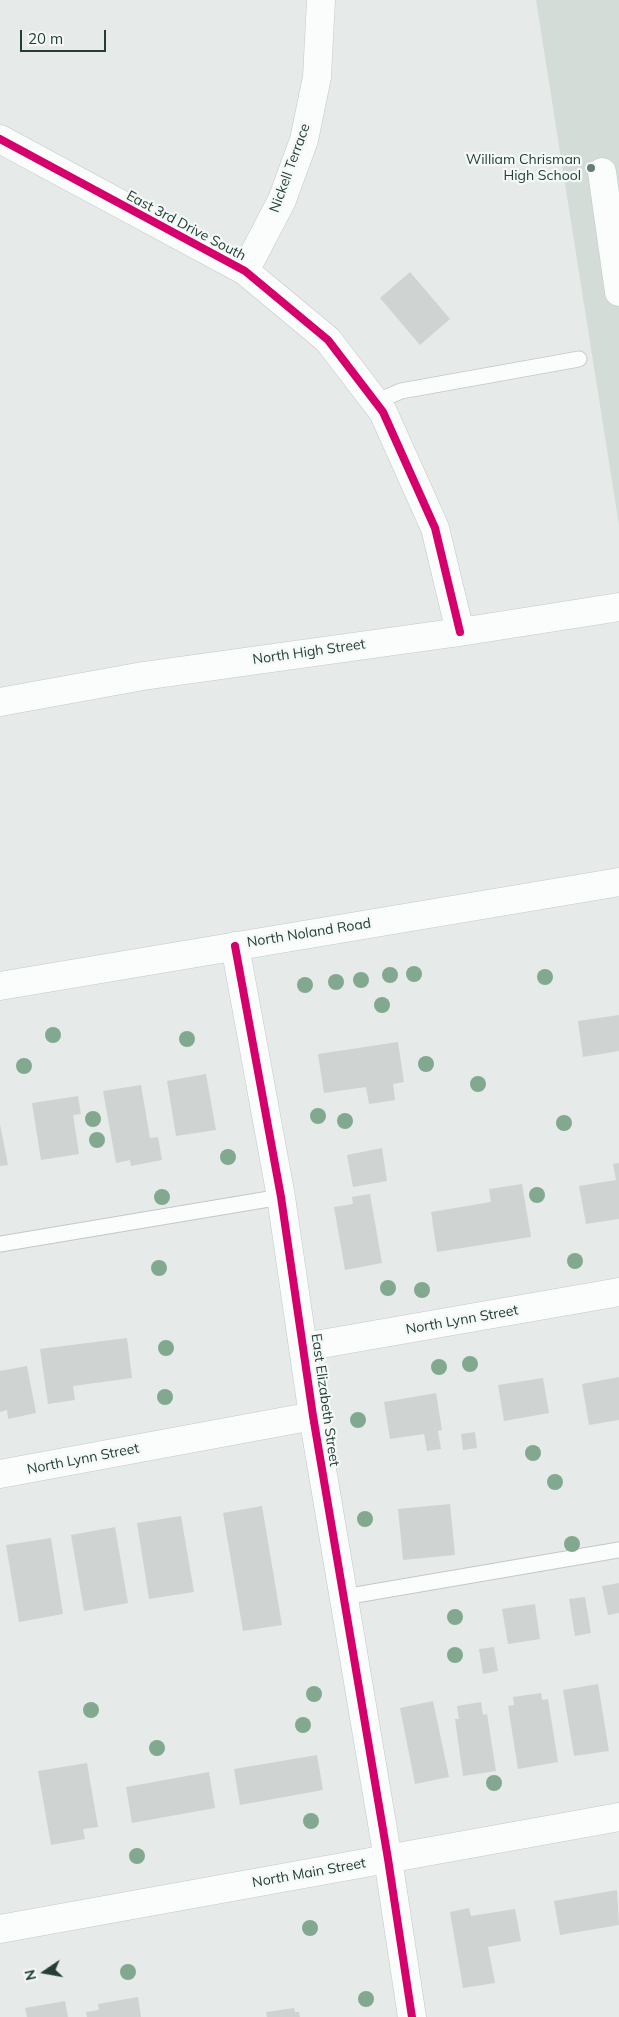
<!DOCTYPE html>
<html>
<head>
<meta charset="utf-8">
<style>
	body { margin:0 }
	#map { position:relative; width:619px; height:2017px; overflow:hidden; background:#e6ebe9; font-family:Mulish,sans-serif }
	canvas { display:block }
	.north { position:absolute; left:20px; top:1947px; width:50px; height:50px; -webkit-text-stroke:4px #f4f9f7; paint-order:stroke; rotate:258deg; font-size:14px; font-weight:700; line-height:20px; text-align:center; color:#243e36 }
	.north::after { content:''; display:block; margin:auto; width:18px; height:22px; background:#243e36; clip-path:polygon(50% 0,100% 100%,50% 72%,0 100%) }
	.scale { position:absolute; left:20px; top:30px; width:86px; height:22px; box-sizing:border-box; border:2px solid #243e36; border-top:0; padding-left:6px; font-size:15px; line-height:18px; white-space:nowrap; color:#243e36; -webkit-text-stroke:4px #f4f9f7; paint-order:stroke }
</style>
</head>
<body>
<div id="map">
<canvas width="619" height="2017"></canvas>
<div class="north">N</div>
<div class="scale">20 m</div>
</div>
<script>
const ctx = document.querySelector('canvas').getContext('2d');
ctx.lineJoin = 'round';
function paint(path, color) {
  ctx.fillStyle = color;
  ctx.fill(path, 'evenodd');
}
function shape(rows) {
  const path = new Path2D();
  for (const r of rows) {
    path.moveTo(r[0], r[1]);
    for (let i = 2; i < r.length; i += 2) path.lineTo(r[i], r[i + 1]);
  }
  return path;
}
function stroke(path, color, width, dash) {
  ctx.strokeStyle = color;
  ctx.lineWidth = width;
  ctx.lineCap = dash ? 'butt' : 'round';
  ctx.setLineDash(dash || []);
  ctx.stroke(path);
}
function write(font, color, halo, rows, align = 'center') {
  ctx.font = font + ' Mulish,sans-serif';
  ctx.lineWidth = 4.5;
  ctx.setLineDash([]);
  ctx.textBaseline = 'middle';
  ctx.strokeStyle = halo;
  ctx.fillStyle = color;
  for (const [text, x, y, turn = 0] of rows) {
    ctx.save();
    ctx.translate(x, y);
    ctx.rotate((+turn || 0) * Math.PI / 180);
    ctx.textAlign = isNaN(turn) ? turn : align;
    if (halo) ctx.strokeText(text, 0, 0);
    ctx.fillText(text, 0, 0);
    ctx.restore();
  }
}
paint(shape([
	[536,0,619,0,619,525,589,336]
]), '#d4dcd8');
paint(shape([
	[410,272,450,319,420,345,380,298],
	[619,1015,619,1051,583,1057,578,1021],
	[398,1042,404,1082,393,1084,395,1100,369,1104,366,1087,324,1093,318,1054],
	[206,1074,216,1130,176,1136,167,1081],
	[141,1085,150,1138,158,1137,162,1160,131,1166,130,1160,116,1163,103,1091],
	[78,1096,81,1114,73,1115,79,1154,41,1160,32,1103],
	[0,1124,8,1165,0,1166],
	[382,1148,387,1181,353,1187,347,1155],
	[619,1163,619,1219,586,1224,579,1186,616,1180,613,1164],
	[522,1184,531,1237,437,1252,431,1212,491,1202,489,1189],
	[370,1194,382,1263,345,1270,334,1207,353,1204,352,1197],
	[127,1338,132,1378,73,1386,75,1400,48,1404,40,1349],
	[27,1366,36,1413,8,1419,7,1410,0,1412,0,1371],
	[619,1377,619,1420,589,1425,582,1384],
	[543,1378,549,1413,504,1421,498,1385],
	[436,1393,442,1430,438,1431,441,1449,427,1451,424,1434,390,1439,384,1402],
	[475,1432,477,1448,463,1450,461,1434],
	[450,1504,455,1555,403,1560,398,1509],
	[262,1506,282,1625,243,1631,223,1513],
	[181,1516,194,1592,149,1599,137,1523],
	[115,1527,128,1603,84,1611,71,1535],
	[51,1538,63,1614,19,1622,6,1545],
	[619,1583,619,1613,608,1615,602,1586],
	[585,1597,591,1633,575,1636,569,1599],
	[535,1604,540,1639,508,1644,502,1609],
	[494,1647,498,1671,483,1674,479,1649],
	[598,1684,609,1751,574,1756,563,1690],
	[541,1693,542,1700,548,1699,558,1762,518,1769,508,1706,514,1705,513,1697],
	[433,1701,449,1777,415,1784,400,1708],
	[481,1702,483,1715,487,1714,496,1771,463,1776,455,1719,459,1719,457,1706],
	[317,1755,323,1790,240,1805,234,1769],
	[87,1763,98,1827,83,1829,85,1839,51,1845,38,1771],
	[209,1772,215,1808,132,1823,126,1787],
	[617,1890,619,1925,560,1935,554,1901],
	[469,1908,471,1916,515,1909,521,1941,488,1947,495,1983,463,1988,450,1912],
	[138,1997,141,2017,87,2017,86,2012,99,2010,98,2004],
	[65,2001,68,2017,27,2017,25,2008],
	[294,2008,295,2012,299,2012,300,2017,267,2017,266,2012]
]), '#cfd3d1');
const service = shape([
	[375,402,401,391,579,359],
	[0,1244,281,1197],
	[344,1597,619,1550]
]);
const minor = shape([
	[0,139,245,271,328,340,383,412,435,528,460,632],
	[602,172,619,292],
	[245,271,282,200,304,140,317,77,321,0],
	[0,702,143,676,460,632,619,607],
	[235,946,281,1197,313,1416,388,1859,412,2017],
	[0,986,619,882],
	[304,1347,619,1292],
	[0,1474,313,1416],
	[0,1929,619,1817]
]);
stroke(service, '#c3c8c6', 17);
stroke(minor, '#c3c8c6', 29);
stroke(service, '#fbfcfc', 15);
stroke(minor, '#fbfcfc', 28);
stroke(shape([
	[0,139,245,271,328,340,383,412,435,528,460,632],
	[235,946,281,1197,313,1416,388,1859,412,2017]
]), '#d6006c', 8);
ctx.fillStyle = '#82a990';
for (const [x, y] of [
	[414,974],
	[390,975],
	[545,977],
	[361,980],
	[336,982],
	[305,985],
	[382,1005],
	[53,1035],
	[187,1039],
	[426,1064],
	[24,1066],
	[478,1084],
	[318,1116],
	[93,1119],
	[345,1121],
	[564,1123],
	[97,1140],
	[228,1157],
	[537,1195],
	[162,1197],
	[575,1261],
	[159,1268],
	[388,1288],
	[422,1290],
	[166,1348],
	[470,1364],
	[439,1367],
	[165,1397],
	[358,1420],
	[533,1453],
	[555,1482],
	[365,1519],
	[572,1544],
	[455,1617],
	[455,1655],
	[314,1694],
	[91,1710],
	[303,1725],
	[157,1748],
	[494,1783],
	[311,1821],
	[137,1856],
	[310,1928],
	[128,1972],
	[366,1999]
]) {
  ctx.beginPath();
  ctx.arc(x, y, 8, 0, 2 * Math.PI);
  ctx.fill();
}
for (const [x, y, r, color] of [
	[591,168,5,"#687b75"]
]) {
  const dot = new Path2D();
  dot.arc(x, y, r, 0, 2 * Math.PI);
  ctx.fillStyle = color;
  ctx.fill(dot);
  stroke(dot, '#f4f9f7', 2);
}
write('14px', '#243e36', '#f4f9f7', [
	["William Chrisman",581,160],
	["High School",581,176]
], 'right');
write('14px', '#243e36', '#f4f9f7', [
	["Nickell Terrace",290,168,-70],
	["East 3rd Drive South",186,226,28],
	["North High Street",309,652,-8],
	["North Noland Road",309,933,-9],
	["North Lynn Street",462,1320,-10],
	["East Elizabeth Street",325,1400,82],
	["North Lynn Street",83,1459,-11],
	["North Main Street",309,1873,-10]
]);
</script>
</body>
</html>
